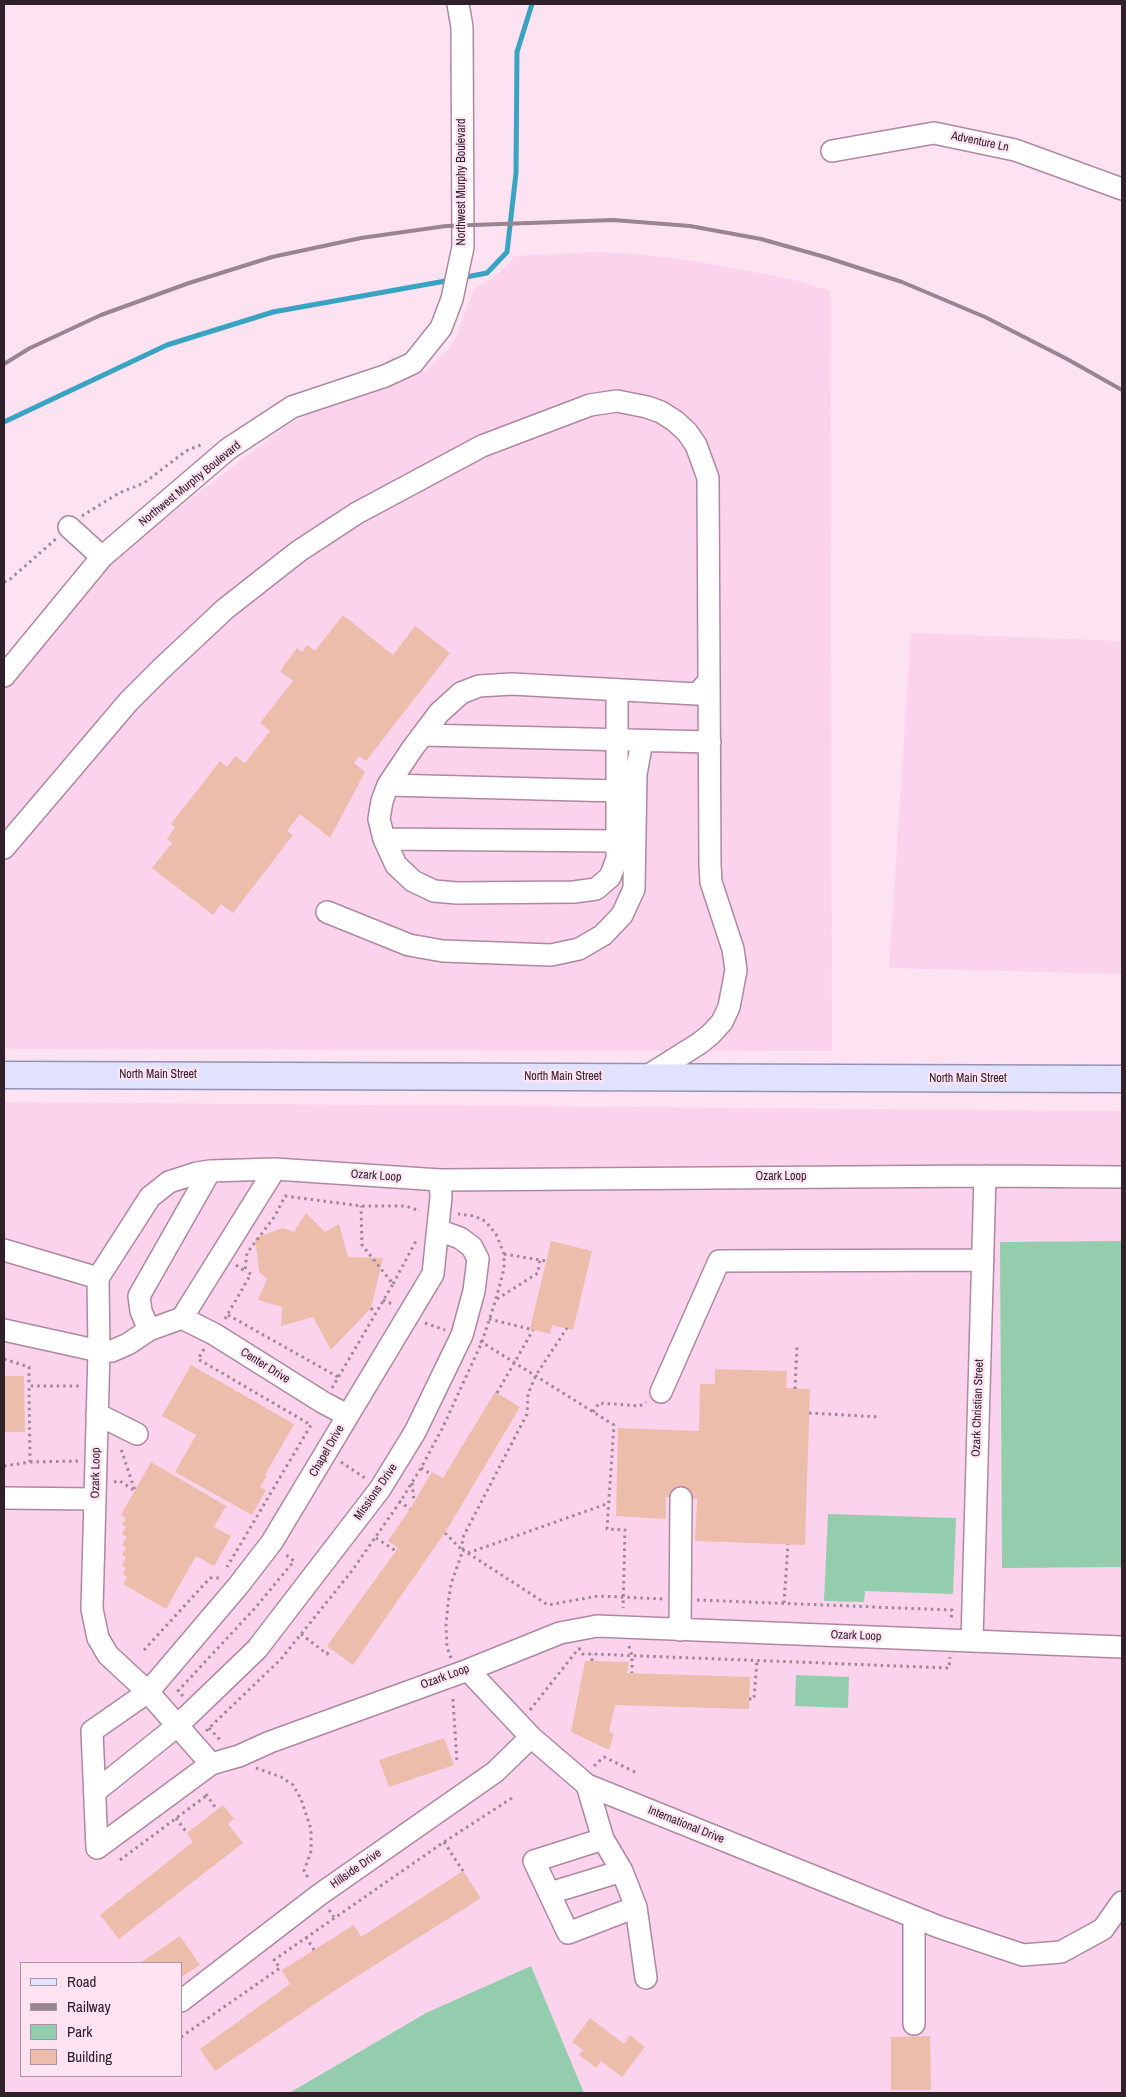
<!DOCTYPE html>
<html>
<head>
<meta charset="utf-8">
<style>
	body { margin:0 }
	#map { position:relative; width:1126px; height:2097px; overflow:hidden; background:#fde2f2; font-family:"Archivo Narrow",sans-serif }
	canvas { display:block }
	.frame { position:absolute; inset:0; border:5px solid #2f202a; pointer-events:none }
	.legend { position:absolute; left:20px; top:1962px; width:162px; height:115px; box-sizing:border-box; background:#fde2f2; border:1px solid #ab94a2; margin:0; padding:6px 9px; list-style:none; font-size:15px; color:#2f202a }
	.legend li { display:flex; align-items:center; gap:10px; height:25px }
	.legend b { width:25px; border:1px solid #ab94a2 }
</style>
</head>
<body>
<div id="map">
<canvas width="1126" height="2097"></canvas>
<div class="frame"></div>
<ul class="legend">
<li><b style="height:6px;background:#e0e2fe"></b>Road</li>
<li><b style="height:6px;background:#998491"></b>Railway</li>
<li><b style="height:14px;background:#94ccae"></b>Park</li>
<li><b style="height:14px;background:#edbdac"></b>Building</li>
</ul>
</div>
<script>
const ctx = document.querySelector('canvas').getContext('2d');
ctx.lineJoin = 'round';
function paint(path, color) {
  ctx.fillStyle = color;
  ctx.fill(path, 'evenodd');
}
function shape(rows) {
  const path = new Path2D();
  for (const r of rows) {
    path.moveTo(r[0], r[1]);
    for (let i = 2; i < r.length; i += 2) path.lineTo(r[i], r[i + 1]);
  }
  return path;
}
function stroke(path, color, width, dash) {
  ctx.strokeStyle = color;
  ctx.lineWidth = width;
  ctx.lineCap = dash ? 'butt' : 'round';
  ctx.setLineDash(dash || []);
  ctx.stroke(path);
}
function write(font, color, halo, rows, align = 'center') {
  ctx.font = font + ' "Archivo Narrow",sans-serif';
  ctx.lineWidth = 4.5;
  ctx.setLineDash([]);
  ctx.textBaseline = 'middle';
  ctx.strokeStyle = halo;
  ctx.fillStyle = color;
  for (const [text, x, y, turn = 0] of rows) {
    ctx.save();
    ctx.translate(x, y);
    ctx.rotate((+turn || 0) * Math.PI / 180);
    ctx.textAlign = isNaN(turn) ? turn : align;
    if (halo) ctx.strokeText(text, 0, 0);
    ctx.fillText(text, 0, 0);
    ctx.restore();
  }
}
paint(shape([
	[596,252,638,254,695,261,791,279,830,291,832,1051,4,1049,4,690,100,575,144,535,279,431,302,417,327,406,426,370,445,353,456,337,474,289,494,277,508,265,514,256],
	[911,633,1122,641,1122,974,889,968],
	[4,1102,1122,1111,1122,2093,584,2093,530,1967,426,2013,289,2093,4,2093],
	[21,1963,181,1963,181,2076,21,2076]
]), '#fcd3ec');
paint(shape([
	[1122,1241,1122,1567,1002,1568,1000,1242],
	[828,1514,956,1518,953,1594,865,1591,864,1602,824,1601],
	[796,1675,849,1677,848,1708,795,1706],
	[531,1966,584,2093,289,2093,426,2013]
]), '#94ccae');
stroke(shape([
	[461,278,487,273,507,252,516,173,517,52,532,4],
	[4,422,167,345,273,312,451,280]
]), '#39a4c2', 5);
paint(shape([
	[343,615,393,655,415,626,450,653,366,761,359,756,354,763,365,772,330,838,300,814,287,831,293,835,233,913,221,904,213,915,152,868,172,843,167,839,175,827,171,824,220,761,227,767,235,756,245,763,270,731,260,723,293,681,280,671,297,648,302,652,307,645,315,651],
	[306,1213,325,1232,339,1224,348,1257,383,1258,371,1308,331,1350,313,1317,281,1326,282,1307,258,1300,267,1279,259,1272,255,1238,283,1228,294,1232],
	[551,1241,592,1251,573,1330,552,1325,550,1334,530,1329],
	[191,1365,294,1424,265,1475,267,1476,260,1487,266,1490,252,1515,175,1472,196,1435,162,1416],
	[715,1369,787,1371,786,1388,810,1389,805,1545,695,1541,697,1499,666,1497,666,1519,616,1516,618,1428,699,1431,700,1384,715,1384],
	[4,1376,24,1376,25,1432,4,1432],
	[495,1392,520,1407,446,1531,353,1665,327,1646,398,1548,388,1541,410,1509,432,1472,443,1478],
	[151,1462,226,1506,214,1527,231,1536,214,1566,196,1556,166,1609,123,1584,127,1577,123,1574,126,1568,122,1565,126,1557,122,1555,126,1547,122,1545,127,1537,122,1534,126,1527,122,1525,126,1518,121,1515],
	[585,1661,629,1662,627,1673,750,1677,749,1709,615,1705,609,1732,614,1734,609,1750,571,1732],
	[444,1738,454,1765,389,1787,379,1760],
	[223,1805,234,1819,228,1824,243,1843,119,1939,100,1915,193,1842,187,1833],
	[463,1871,481,1898,345,1984,215,2071,200,2049,290,1984,282,1970,354,1925,361,1937],
	[180,1936,200,1965,181,1977,181,1963,140,1963],
	[590,2018,624,2044,630,2035,645,2047,622,2077,601,2061,596,2068,579,2055,583,2050,572,2042],
	[930,2036,931,2090,891,2090,891,2037]
]), '#edbdac');
const minor = shape([
	[832,151,934,133,1015,150,1122,189],
	[69,527,102,557],
	[4,676,102,557,228,449,292,407,385,376,413,363,441,328,452,299,463,247,462,27,458,4],
	[617,691,617,859,610,877,596,889,574,892,457,893,434,891,413,881,396,865,384,839,379,819,382,801,388,785,412,749,439,713,461,693,479,686,512,684,697,694,709,681],
	[423,735,710,742],
	[388,785,617,791],
	[384,839,618,841],
	[4,848,129,701,160,670,225,609,299,551,357,513,482,446,590,405,617,401,647,407,661,412,675,421,687,432,696,445,708,478,710,865,711,882,733,949,736,970,729,1007,722,1022,711,1034,700,1043,646,1077],
	[327,912,409,945,443,951,551,955,579,949,603,935,622,915,634,889,636,774,642,741],
	[1122,1177,985,1176,440,1180,275,1169,210,1171,197,1173,169,1182,150,1197,98,1278,99,1351,92,1609,98,1638,108,1655,148,1692,211,1764,239,1756,270,1742,468,1670,560,1633,597,1626,1122,1647],
	[4,1250,98,1278],
	[182,1318,214,1334,324,1403,347,1415],
	[4,1330,99,1351,112,1351,128,1344,149,1330,182,1318,275,1169],
	[149,1330,141,1311,139,1296,210,1171],
	[661,1392,719,1261,983,1260],
	[97,1414,137,1434],
	[4,1498,95,1499],
	[680,1630,681,1498],
	[972,1640,985,1176],
	[468,1670,531,1737,587,1785,939,1927,1023,1955,1061,1952,1103,1929,1122,1902],
	[211,1764,97,1848,92,1731,148,1692,238,1586,272,1542,433,1274,441,1197,440,1180],
	[587,1785,603,1839,622,1871,636,1907,568,1933,534,1861,603,1839],
	[96,1791,177,1726,257,1649,380,1489,415,1432,462,1335,474,1291,478,1259,472,1247,460,1238,438,1230],
	[550,1893,622,1871],
	[636,1907,646,1978],
	[914,1917,914,2024],
	[181,2001,319,1895,495,1772,531,1737]
]);
const major = shape([
	[4,1075,1122,1079]
]);
stroke(minor, '#af87a1', 24);
stroke(major, '#9492b3', 29);
stroke(shape([
	[82,516,119,493,144,483,186,451,203,444],
	[4,582,8,581,57,538],
	[504,1254,546,1261],
	[236,1265,245,1271,247,1253,275,1216,285,1196,361,1206,406,1206,420,1211],
	[393,1284,416,1241],
	[497,1299,538,1273,540,1259],
	[383,1300,394,1305],
	[371,1308,375,1313],
	[228,1315,338,1377],
	[225,1319,251,1274,245,1271],
	[489,1319,530,1329],
	[425,1323,445,1330],
	[480,1341,614,1425,607,1529,625,1530,623,1608],
	[204,1349,198,1359,311,1425,227,1567],
	[4,1359,29,1367,29,1386],
	[332,1388,393,1284,362,1245,361,1206],
	[795,1389,797,1347],
	[497,1393,533,1330],
	[593,1412,599,1403,640,1406,646,1402],
	[809,1413,880,1417],
	[30,1462,78,1461],
	[341,1462,365,1478],
	[4,1466,30,1462,29,1386,80,1386],
	[421,1468,431,1474],
	[114,1482,120,1481,135,1491,120,1446],
	[412,1483,414,1501],
	[399,1501,410,1509],
	[445,1533,462,1550],
	[376,1538,396,1551],
	[463,1550,462,1539,527,1414,528,1394,536,1375,567,1328],
	[468,1553,609,1503],
	[697,1600,952,1610,951,1621],
	[784,1603,788,1544],
	[301,1634,327,1654,331,1649],
	[629,1646,632,1656,632,1673],
	[579,1648,582,1654,592,1654,949,1668,950,1657],
	[144,1650,210,1578,220,1578],
	[451,1658,447,1647,446,1625,448,1604,451,1584,463,1550,548,1605,598,1596,663,1599],
	[592,1661,592,1654],
	[183,1696,178,1691,256,1607,294,1561,285,1554],
	[453,1699,457,1763],
	[749,1699,754,1699,757,1660],
	[530,1710,579,1648],
	[209,1728,222,1742],
	[206,1731,281,1659,351,1572,400,1502,421,1468,442,1429,482,1342,496,1299,504,1269,504,1254,496,1234,485,1221,474,1216,458,1214],
	[594,1766,604,1757,637,1773],
	[256,1768,281,1777,293,1785,301,1799,311,1829,311,1851,304,1871,309,1879],
	[206,1794,217,1810],
	[176,1818,187,1833],
	[444,1842,463,1871],
	[120,1860,206,1796],
	[329,1910,334,1917],
	[306,1937,314,1950],
	[181,2037,280,1968,274,1960,444,1842,512,1798]
]), '#9e8896', 3, [2.5, 4]);
stroke(minor, '#fff', 21);
stroke(major, '#e0e2fe', 26);
stroke(shape([
	[4,364,30,348,101,315,189,283,272,257,361,238,446,226,613,220,690,226,761,239,825,257,902,282,985,317,1067,359,1122,390]
]), '#998491', 4);
write('12px', '#2f202a', '#fde2f2', [
	["Adventure Ln",980,142,12],
	["Northwest Murphy Boulevard",462,182,-90],
	["Northwest Murphy Boulevard",190,484,-39],
	["North Main Street",158,1075],
	["North Main Street",563,1077],
	["North Main Street",968,1079],
	["Ozark Loop",376,1176,4],
	["Ozark Loop",781,1177],
	["Center Drive",265,1366,32],
	["Ozark Christian Street",978,1408,-88],
	["Chapel Drive",327,1451,-60],
	["Ozark Loop",96,1473,-89],
	["Missions Drive",376,1492,-55],
	["Ozark Loop",856,1636,2],
	["Ozark Loop",445,1677,-20],
	["International Drive",686,1825,22],
	["Hillside Drive",356,1869,-35]
]);
</script>
</body>
</html>
